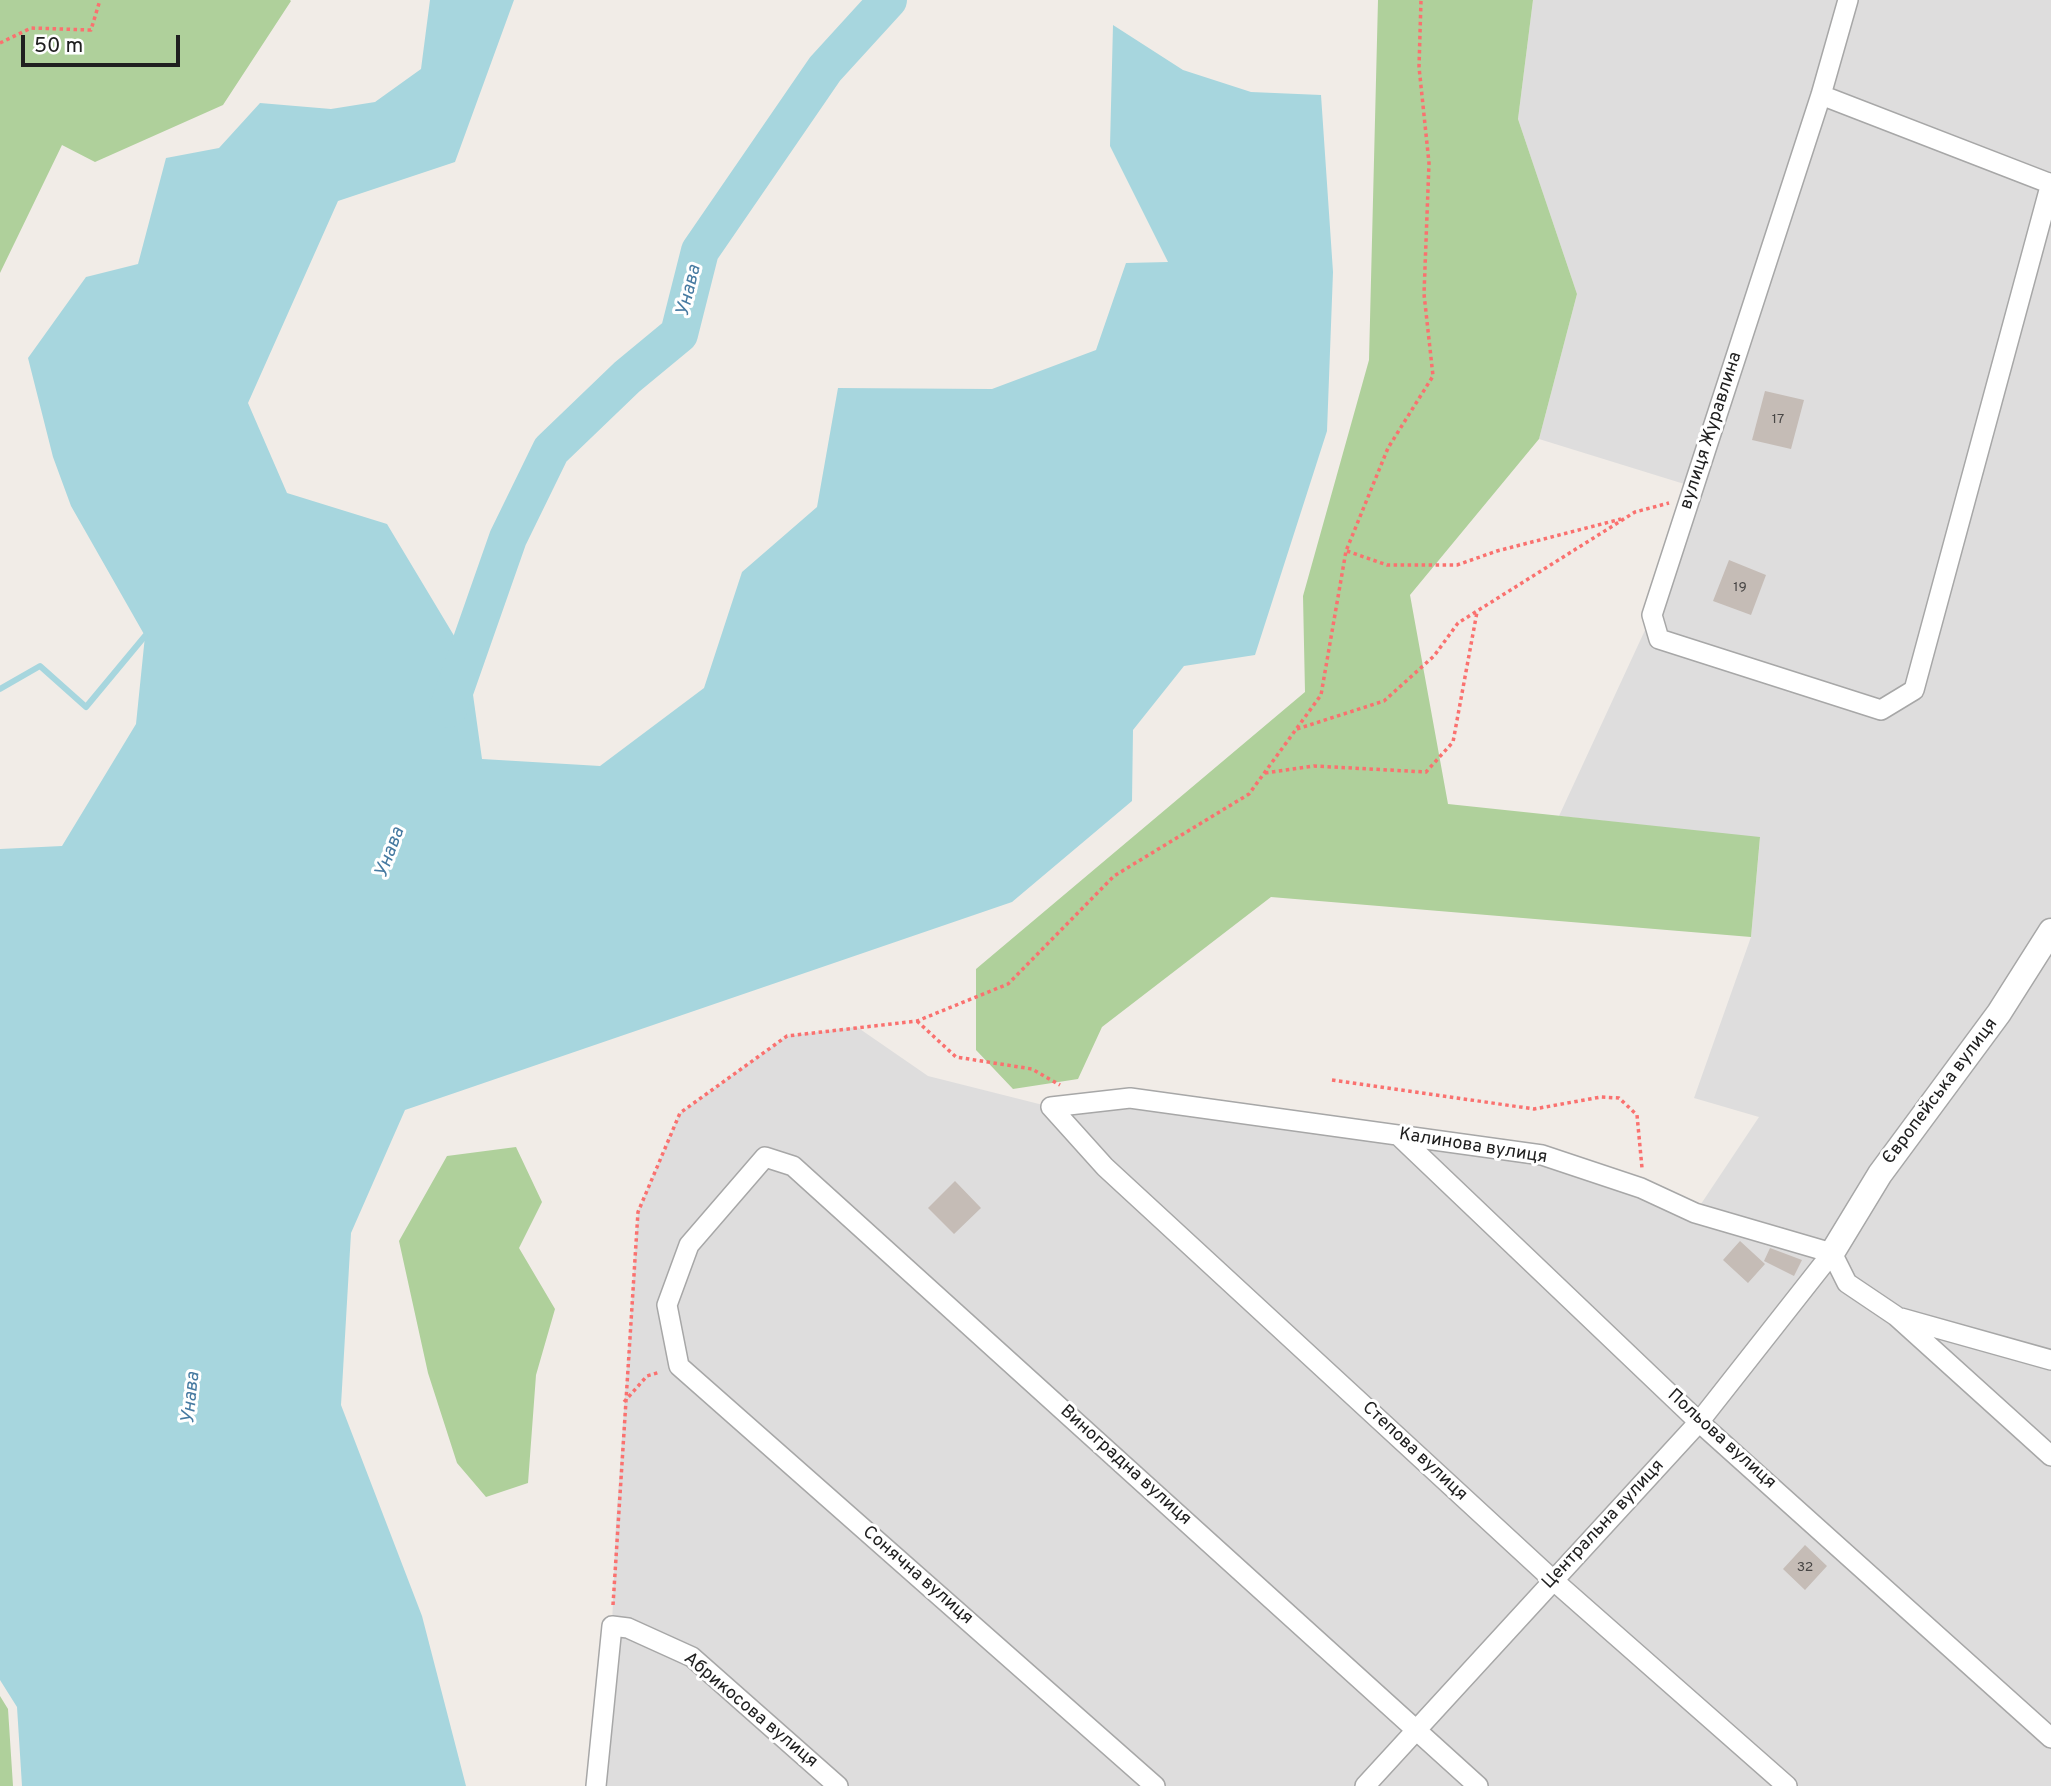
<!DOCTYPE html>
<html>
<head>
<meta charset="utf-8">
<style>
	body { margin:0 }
	#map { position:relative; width:2051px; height:1786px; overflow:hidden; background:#f1ece7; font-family:Overpass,sans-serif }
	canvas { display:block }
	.scale { position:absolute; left:21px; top:35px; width:159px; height:32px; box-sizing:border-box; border:4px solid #202020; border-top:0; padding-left:9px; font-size:21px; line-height:24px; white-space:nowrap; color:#202020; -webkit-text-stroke:5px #fff; paint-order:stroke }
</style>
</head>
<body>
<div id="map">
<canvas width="2051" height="1786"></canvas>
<div class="scale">50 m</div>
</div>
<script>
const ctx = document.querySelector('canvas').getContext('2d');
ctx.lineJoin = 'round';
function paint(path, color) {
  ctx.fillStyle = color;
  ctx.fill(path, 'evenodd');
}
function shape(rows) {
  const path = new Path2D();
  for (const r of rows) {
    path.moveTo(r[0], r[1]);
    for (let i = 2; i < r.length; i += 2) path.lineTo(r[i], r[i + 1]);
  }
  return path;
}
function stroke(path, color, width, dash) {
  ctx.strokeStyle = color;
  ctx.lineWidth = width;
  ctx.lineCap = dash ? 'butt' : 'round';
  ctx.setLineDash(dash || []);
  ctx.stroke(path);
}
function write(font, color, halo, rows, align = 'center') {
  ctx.font = font + ' Overpass,sans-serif';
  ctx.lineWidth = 6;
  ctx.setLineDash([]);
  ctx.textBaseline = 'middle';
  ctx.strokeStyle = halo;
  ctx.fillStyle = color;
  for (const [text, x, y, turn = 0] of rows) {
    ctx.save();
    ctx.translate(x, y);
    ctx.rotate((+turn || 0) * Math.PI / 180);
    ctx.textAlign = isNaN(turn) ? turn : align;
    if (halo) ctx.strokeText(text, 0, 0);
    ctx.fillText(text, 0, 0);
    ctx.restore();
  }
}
paint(shape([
	[1533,0,2051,0,2051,1786,596,1786,612,1626,616,1523,638,1212,680,1113,787,1036,857,1027,928,1076,1051,1107,1130,1098,1542,1155,1695,1213,1759,1117,1694,1098,1751,937,1760,838,1559,816,1652,615,1694,487,1539,439,1577,294,1518,119]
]), '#dedddd');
paint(shape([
	[0,0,290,0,291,1,223,105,95,162,62,145,0,273],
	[1378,0,1533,0,1518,119,1577,294,1539,439,1410,595,1448,804,1760,837,1751,937,1271,897,1102,1027,1078,1079,1013,1089,976,1050,976,969,1305,692,1303,596,1369,360],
	[516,1147,542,1202,519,1248,555,1309,536,1375,528,1483,486,1497,457,1463,428,1373,399,1241,447,1156],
	[0,1696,8,1709,13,1786,0,1786]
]), '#afd09b');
paint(shape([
	[430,0,514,0,455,162,338,201,248,403,287,493,387,524,468,659,482,759,600,766,704,688,742,572,817,507,838,388,992,389,1096,350,1126,263,1168,262,1110,146,1113,25,1183,70,1251,92,1321,95,1333,272,1327,431,1255,655,1184,666,1133,730,1132,801,1012,902,405,1110,351,1233,341,1405,422,1616,466,1786,22,1786,17,1707,0,1680,0,849,62,846,136,724,145,636,71,506,53,457,28,358,86,277,138,264,166,158,219,148,260,103,331,109,375,102,421,69]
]), '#a7d6de');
stroke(shape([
	[0,689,40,666,86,707,145,636]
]), '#a7d6de', 6);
stroke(shape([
	[448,709,508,538,551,450,627,377,679,334,700,251,825,69,888,0]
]), '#a7d6de', 38);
paint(shape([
	[1765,391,1804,400,1791,449,1752,440],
	[1729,560,1766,575,1751,615,1713,601],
	[955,1181,981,1208,954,1234,928,1208],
	[1740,1241,1765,1264,1748,1283,1723,1260],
	[1770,1248,1802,1260,1794,1276,1764,1261],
	[1805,1545,1827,1566,1805,1590,1783,1569]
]), '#c5bcb6');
const minor = shape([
	[1848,0,1821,95,1652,615,1659,639,1881,710,1914,690,2051,183],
	[1821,95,2051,184],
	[1051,1107,1130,1098,1542,1155,1641,1188,1695,1213,1832,1253,1847,1283,1896,1316,2051,1456],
	[1051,1107,1105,1167,1553,1580,1787,1786],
	[1398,1135,1699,1422,2051,1738],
	[1901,1318,2051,1360],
	[596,1786,612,1626,628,1628,692,1657,838,1786],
	[1155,1786,679,1366,667,1305,689,1245,765,1157,793,1166,1478,1786],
	[1365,1786,1699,1422,1832,1253]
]);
const tertiary = shape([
	[1832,1253,1880,1174,1999,1013,2051,931]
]);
stroke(minor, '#a7a7a7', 22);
stroke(tertiary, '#a7a7a7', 27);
stroke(shape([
	[0,43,31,28,91,30,100,0],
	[1347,551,1387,565,1457,565,1497,551,1621,519],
	[1297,729,1384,701,1434,656,1458,623,1635,512,1669,503],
	[1265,773,1314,766,1426,772,1453,742,1477,612],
	[917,1021,956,1057,1032,1069,1060,1085],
	[1332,1080,1534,1109,1601,1097,1619,1098,1637,1115,1642,1168],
	[624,1402,647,1376,660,1372],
	[613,1605,638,1212,680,1113,787,1036,917,1021,1008,984,1114,876,1249,794,1321,695,1346,551,1388,448,1433,376,1424,294,1429,163,1419,67,1421,0]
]), '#fa716f', 3.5, [3.5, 3.5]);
stroke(minor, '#fff', 19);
stroke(tertiary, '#fff', 24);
write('14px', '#494746', null, [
	["17",1778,420],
	["19",1740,588],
	["32",1805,1568]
]);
write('18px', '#202020', '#fff', [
	["вулиця Журавлина",1712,431,-72],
	["Європейська вулиця",1941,1092,-53],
	["Калинова вулиця",1473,1147,9],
	["Польова вулиця",1721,1440,42],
	["Степова вулиця",1414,1452,43],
	["Виноградна вулиця",1125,1466,42],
	["Центральна вулиця",1604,1525,-47],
	["Сонячна вулиця",917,1576,41],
	["Абрикосова вулиця",750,1711,40]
]);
write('italic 19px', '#467aa1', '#fff', [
	["Унава",690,291,-76],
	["Унава",391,853,-69],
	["Унава",192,1398,-84]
]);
</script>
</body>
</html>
